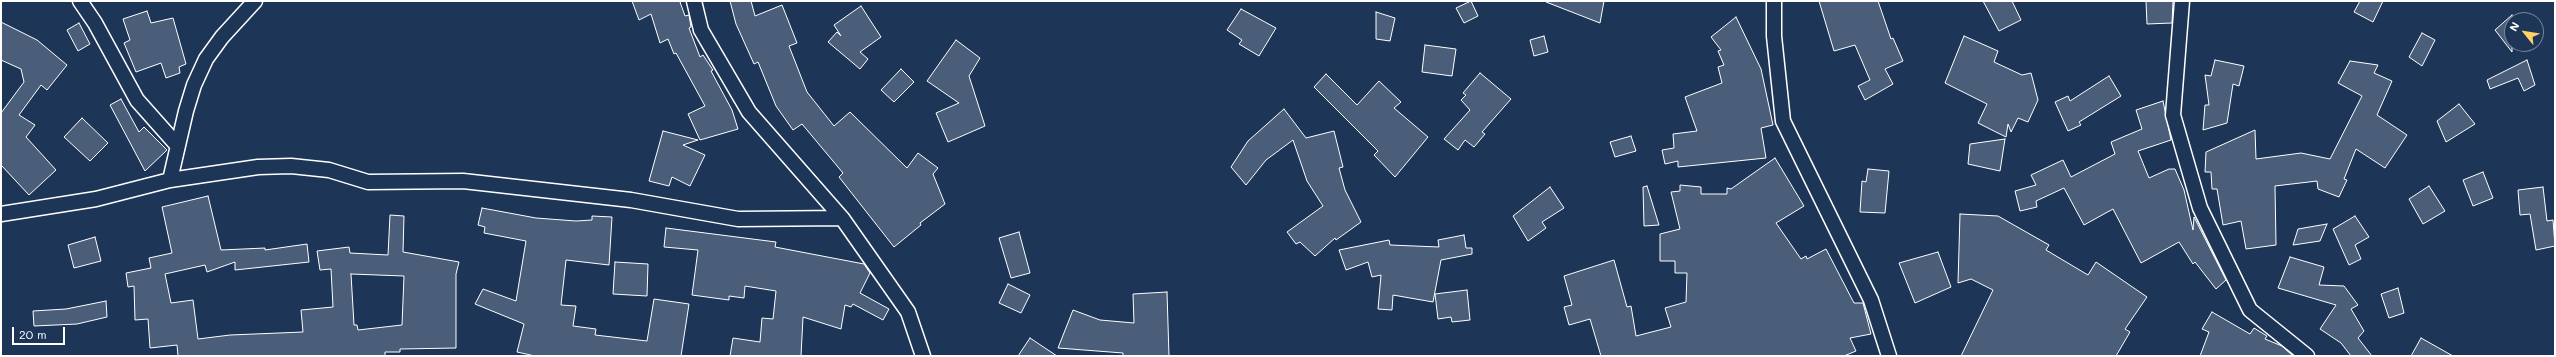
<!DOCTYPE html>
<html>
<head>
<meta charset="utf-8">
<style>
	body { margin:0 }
	#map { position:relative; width:2556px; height:357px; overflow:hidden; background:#1d3557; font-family:Mali,sans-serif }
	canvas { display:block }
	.frame { position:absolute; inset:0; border:2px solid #fff; pointer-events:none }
	.north { position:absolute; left:2504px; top:12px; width:40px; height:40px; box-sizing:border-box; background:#1d3557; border:1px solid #77869a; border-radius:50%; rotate:300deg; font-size:11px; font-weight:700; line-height:16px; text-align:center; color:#fff }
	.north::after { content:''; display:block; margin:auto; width:14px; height:18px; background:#ffd166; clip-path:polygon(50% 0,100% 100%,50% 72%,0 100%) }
	.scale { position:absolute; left:12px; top:327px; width:53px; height:18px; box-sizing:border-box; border:2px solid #fff; border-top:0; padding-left:5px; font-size:12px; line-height:14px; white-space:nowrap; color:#fff; -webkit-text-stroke:3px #1d3557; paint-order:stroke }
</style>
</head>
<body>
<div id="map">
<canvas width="2556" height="357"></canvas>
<div class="frame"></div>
<div class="north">N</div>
<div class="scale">20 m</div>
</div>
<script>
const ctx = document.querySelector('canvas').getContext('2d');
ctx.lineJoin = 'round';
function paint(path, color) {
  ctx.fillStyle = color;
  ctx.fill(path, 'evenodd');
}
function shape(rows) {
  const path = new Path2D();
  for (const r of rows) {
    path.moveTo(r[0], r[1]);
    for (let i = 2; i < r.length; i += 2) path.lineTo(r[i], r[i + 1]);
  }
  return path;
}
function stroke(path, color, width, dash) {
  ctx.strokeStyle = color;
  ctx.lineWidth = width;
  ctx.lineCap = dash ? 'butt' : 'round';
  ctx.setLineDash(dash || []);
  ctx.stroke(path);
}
const building = shape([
	[632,1,683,1,680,2,685,16,689,15,691,27,689,28,700,57,703,55,713,70,711,71,732,110,738,129,700,140,688,114,705,106,676,53,674,54,668,39,660,43,651,14,639,20,632,1],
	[730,1,751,1,755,16,782,5,797,43,789,46,807,92,834,126,850,112,907,168,918,153,938,168,933,174,945,204,920,223,921,225,894,247,839,177,843,173,802,124,793,130,776,106,758,62,754,64,736,24,730,1],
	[1471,1,1478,16,1464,23,1456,8,1471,1],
	[1546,1,1604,1,1600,23,1546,2,1546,1],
	[1819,1,1878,1,1891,39,1893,38,1903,61,1885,69,1893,84,1865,100,1858,86,1870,80,1855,45,1834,51,1819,1],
	[1983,1,2012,1,2021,20,1999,31,1983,1],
	[2146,1,2173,1,2172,23,2147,24,2146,1],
	[2360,1,2383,1,2373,22,2354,12,2360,1],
	[861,6,881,37,860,52,868,59,860,69,828,42,837,32,841,36,834,25,861,6],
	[1241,9,1276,28,1259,56,1239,44,1242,40,1227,30,1241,9],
	[147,11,151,23,173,18,186,64,179,67,180,73,166,78,161,63,136,72,124,43,130,40,123,19,147,11],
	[1376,12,1395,18,1390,41,1376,39,1376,12],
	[2512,15,2512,52,2495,30,2512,15],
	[1736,17,1761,69,1773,125,1761,128,1766,158,1678,167,1678,161,1665,164,1662,150,1674,148,1673,134,1697,131,1685,97,1722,83,1718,67,1724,65,1718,51,1721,50,1711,37,1736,17],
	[1,22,37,40,67,65,47,90,41,85,19,115,35,125,26,137,56,170,29,195,1,165,1,113,24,82,21,69,1,60,1,22],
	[79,23,90,44,78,51,67,30,79,23],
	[2422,33,2435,40,2422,66,2409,57,2422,33],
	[1544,36,1548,52,1534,56,1530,40,1544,36],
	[1964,36,1998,51,1994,62,2022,75,2031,73,2038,100,2028,122,2018,118,2011,132,2008,124,2006,137,1978,123,1987,104,1945,83,1964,36],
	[956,40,980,58,969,76,985,126,948,142,936,113,959,103,927,81,956,40],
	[1425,45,1456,49,1452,76,1422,72,1425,45],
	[2215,60,2244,66,2239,86,2233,84,2227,123,2203,130,2205,105,2209,105,2205,75,2211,76,2215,60],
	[2527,60,2535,85,2524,91,2518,78,2490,89,2487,80,2527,60],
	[2350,61,2378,65,2374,73,2392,81,2377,115,2407,135,2385,168,2356,149,2344,179,2347,180,2339,197,2318,189,2317,181,2275,186,2276,245,2246,249,2241,221,2223,225,2217,189,2212,189,2211,172,2205,172,2206,152,2255,130,2256,159,2301,153,2330,159,2362,96,2338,83,2350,61],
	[901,69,914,82,894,102,881,90,901,69],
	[1480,73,1511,99,1482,132,1485,134,1474,147,1465,140,1458,150,1444,139,1470,110,1461,100,1466,95,1463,93,1480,73],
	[1326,74,1357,105,1379,81,1401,102,1394,108,1428,137,1395,177,1374,155,1378,151,1314,87,1326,74],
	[2109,76,2121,96,2079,122,2081,125,2068,131,2055,102,2068,96,2070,101,2109,76],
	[121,99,139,132,144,127,167,150,145,171,110,105,121,99],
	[2163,101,2171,140,2138,151,2149,178,2169,169,2175,169,2184,190,2193,230,2194,217,2226,280,2216,289,2195,262,2193,264,2179,242,2141,263,2113,209,2084,225,2064,188,2036,201,2037,207,2020,211,2015,191,2036,185,2031,175,2063,160,2071,177,2115,154,2111,142,2142,129,2136,110,2163,101],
	[2459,104,2475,124,2446,142,2437,121,2459,104],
	[1284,109,1306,138,1334,131,1343,167,1339,168,1345,190,1361,222,1336,240,1335,238,1315,256,1300,242,1296,244,1287,232,1323,206,1307,181,1293,140,1266,160,1246,185,1231,167,1248,141,1284,109],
	[82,118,108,143,90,161,64,137,82,118],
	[663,131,698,140,683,145,705,155,690,186,672,177,669,186,649,181,663,131],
	[1631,136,1636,151,1615,157,1610,142,1631,136],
	[2005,139,2000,171,1968,164,1970,144,2005,139],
	[1775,158,1804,206,1776,223,1801,259,1806,256,1807,259,1826,249,1854,303,1863,303,1871,334,1850,338,1856,351,1844,356,1601,356,1590,319,1569,325,1564,307,1572,305,1564,276,1614,260,1627,307,1631,306,1636,336,1671,327,1665,308,1686,302,1687,273,1675,273,1675,261,1660,261,1660,234,1680,229,1671,192,1680,191,1680,185,1701,187,1701,194,1727,194,1727,188,1731,189,1775,158],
	[1868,169,1889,171,1885,213,1860,212,1862,181,1866,182,1868,169],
	[2483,172,2493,198,2473,206,2463,180,2483,172],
	[1647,186,1659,225,1644,226,1643,187,1647,186],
	[2429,186,2445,211,2423,224,2409,199,2429,186],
	[1550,187,1564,208,1542,222,1546,228,1528,241,1513,216,1550,187],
	[2543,187,2547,221,2553,220,2555,246,2536,250,2530,214,2520,215,2518,190,2543,187],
	[208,196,221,250,265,248,265,250,307,244,309,262,235,270,235,262,207,272,205,265,165,274,171,303,193,300,198,339,230,335,303,332,301,310,333,307,331,269,320,270,317,251,349,247,350,253,388,255,390,215,404,216,403,252,459,262,456,274,456,348,400,349,400,352,385,352,385,356,178,356,177,345,150,348,148,319,135,320,134,286,128,287,126,273,151,268,149,258,172,253,162,207,208,196],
	[351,274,404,276,402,325,358,330,357,325,354,325,351,274],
	[482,208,536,218,576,221,592,220,592,216,612,217,609,265,566,260,561,305,576,306,573,326,596,329,595,335,647,341,654,299,689,304,681,356,535,356,517,352,524,324,475,304,483,289,516,301,526,241,484,233,485,227,478,225,482,208],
	[1960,214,1998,216,2049,245,2046,250,2088,275,2096,262,2147,297,2125,329,2130,332,2116,356,1961,356,1993,290,1971,279,1958,283,1960,214],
	[2355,216,2369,237,2355,245,2361,259,2349,265,2333,229,2355,216],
	[2327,224,2320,241,2293,245,2298,229,2327,224],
	[666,228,776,242,775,247,864,264,870,273,860,293,889,309,883,320,853,304,851,307,845,305,841,329,803,317,801,356,730,356,733,338,760,342,762,318,773,319,776,291,745,286,744,298,729,296,729,300,692,295,698,250,664,247,666,228],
	[1019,232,1030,273,1011,278,999,238,1019,232],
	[1464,235,1466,248,1472,248,1472,254,1441,260,1433,302,1393,295,1392,310,1378,309,1381,275,1372,277,1368,262,1346,270,1339,250,1389,240,1390,245,1439,247,1438,240,1464,235],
	[95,237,101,261,74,268,68,245,95,237],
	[1938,252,1951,287,1915,303,1899,263,1938,252],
	[2290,257,2324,267,2319,285,2344,286,2358,305,2351,309,2364,331,2358,338,2372,356,2351,356,2341,343,2320,329,2336,305,2278,288,2290,257],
	[615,262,648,264,647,296,613,294,615,262],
	[1008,284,1030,295,1021,313,999,303,1008,284],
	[2398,288,2404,313,2389,318,2381,294,2398,288],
	[1467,290,1470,320,1452,322,1451,317,1438,319,1435,294,1467,290],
	[1167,292,1169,356,1123,356,1123,353,1058,348,1073,310,1100,320,1134,323,1133,294,1167,292],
	[106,301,107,317,77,324,34,326,33,311,66,309,106,301],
	[2212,312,2250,334,2254,328,2267,336,2265,339,2282,346,2293,356,2200,356,2209,332,2202,329,2212,312],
	[1030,338,1057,356,1018,356,1030,338],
	[2421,338,2453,356,2411,356,2421,338]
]);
paint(building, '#4a5d79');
stroke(building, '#fff', 1);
const street = shape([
	[80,1,95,23,137,100,177,145],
	[694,1,701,30,749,112,842,218,908,312,923,356],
	[1774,1,1774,36,1783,121,1871,300,1889,356],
	[2182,1,2173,115,2200,208,2250,310,2307,356],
	[170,180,186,111,194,85,206,59,222,37,255,1],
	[1,214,96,199,170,180,258,167,291,166,329,170,368,182,463,181,631,200,738,219,842,218]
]);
stroke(street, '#fff', 17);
stroke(street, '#1d3557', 14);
</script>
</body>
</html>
